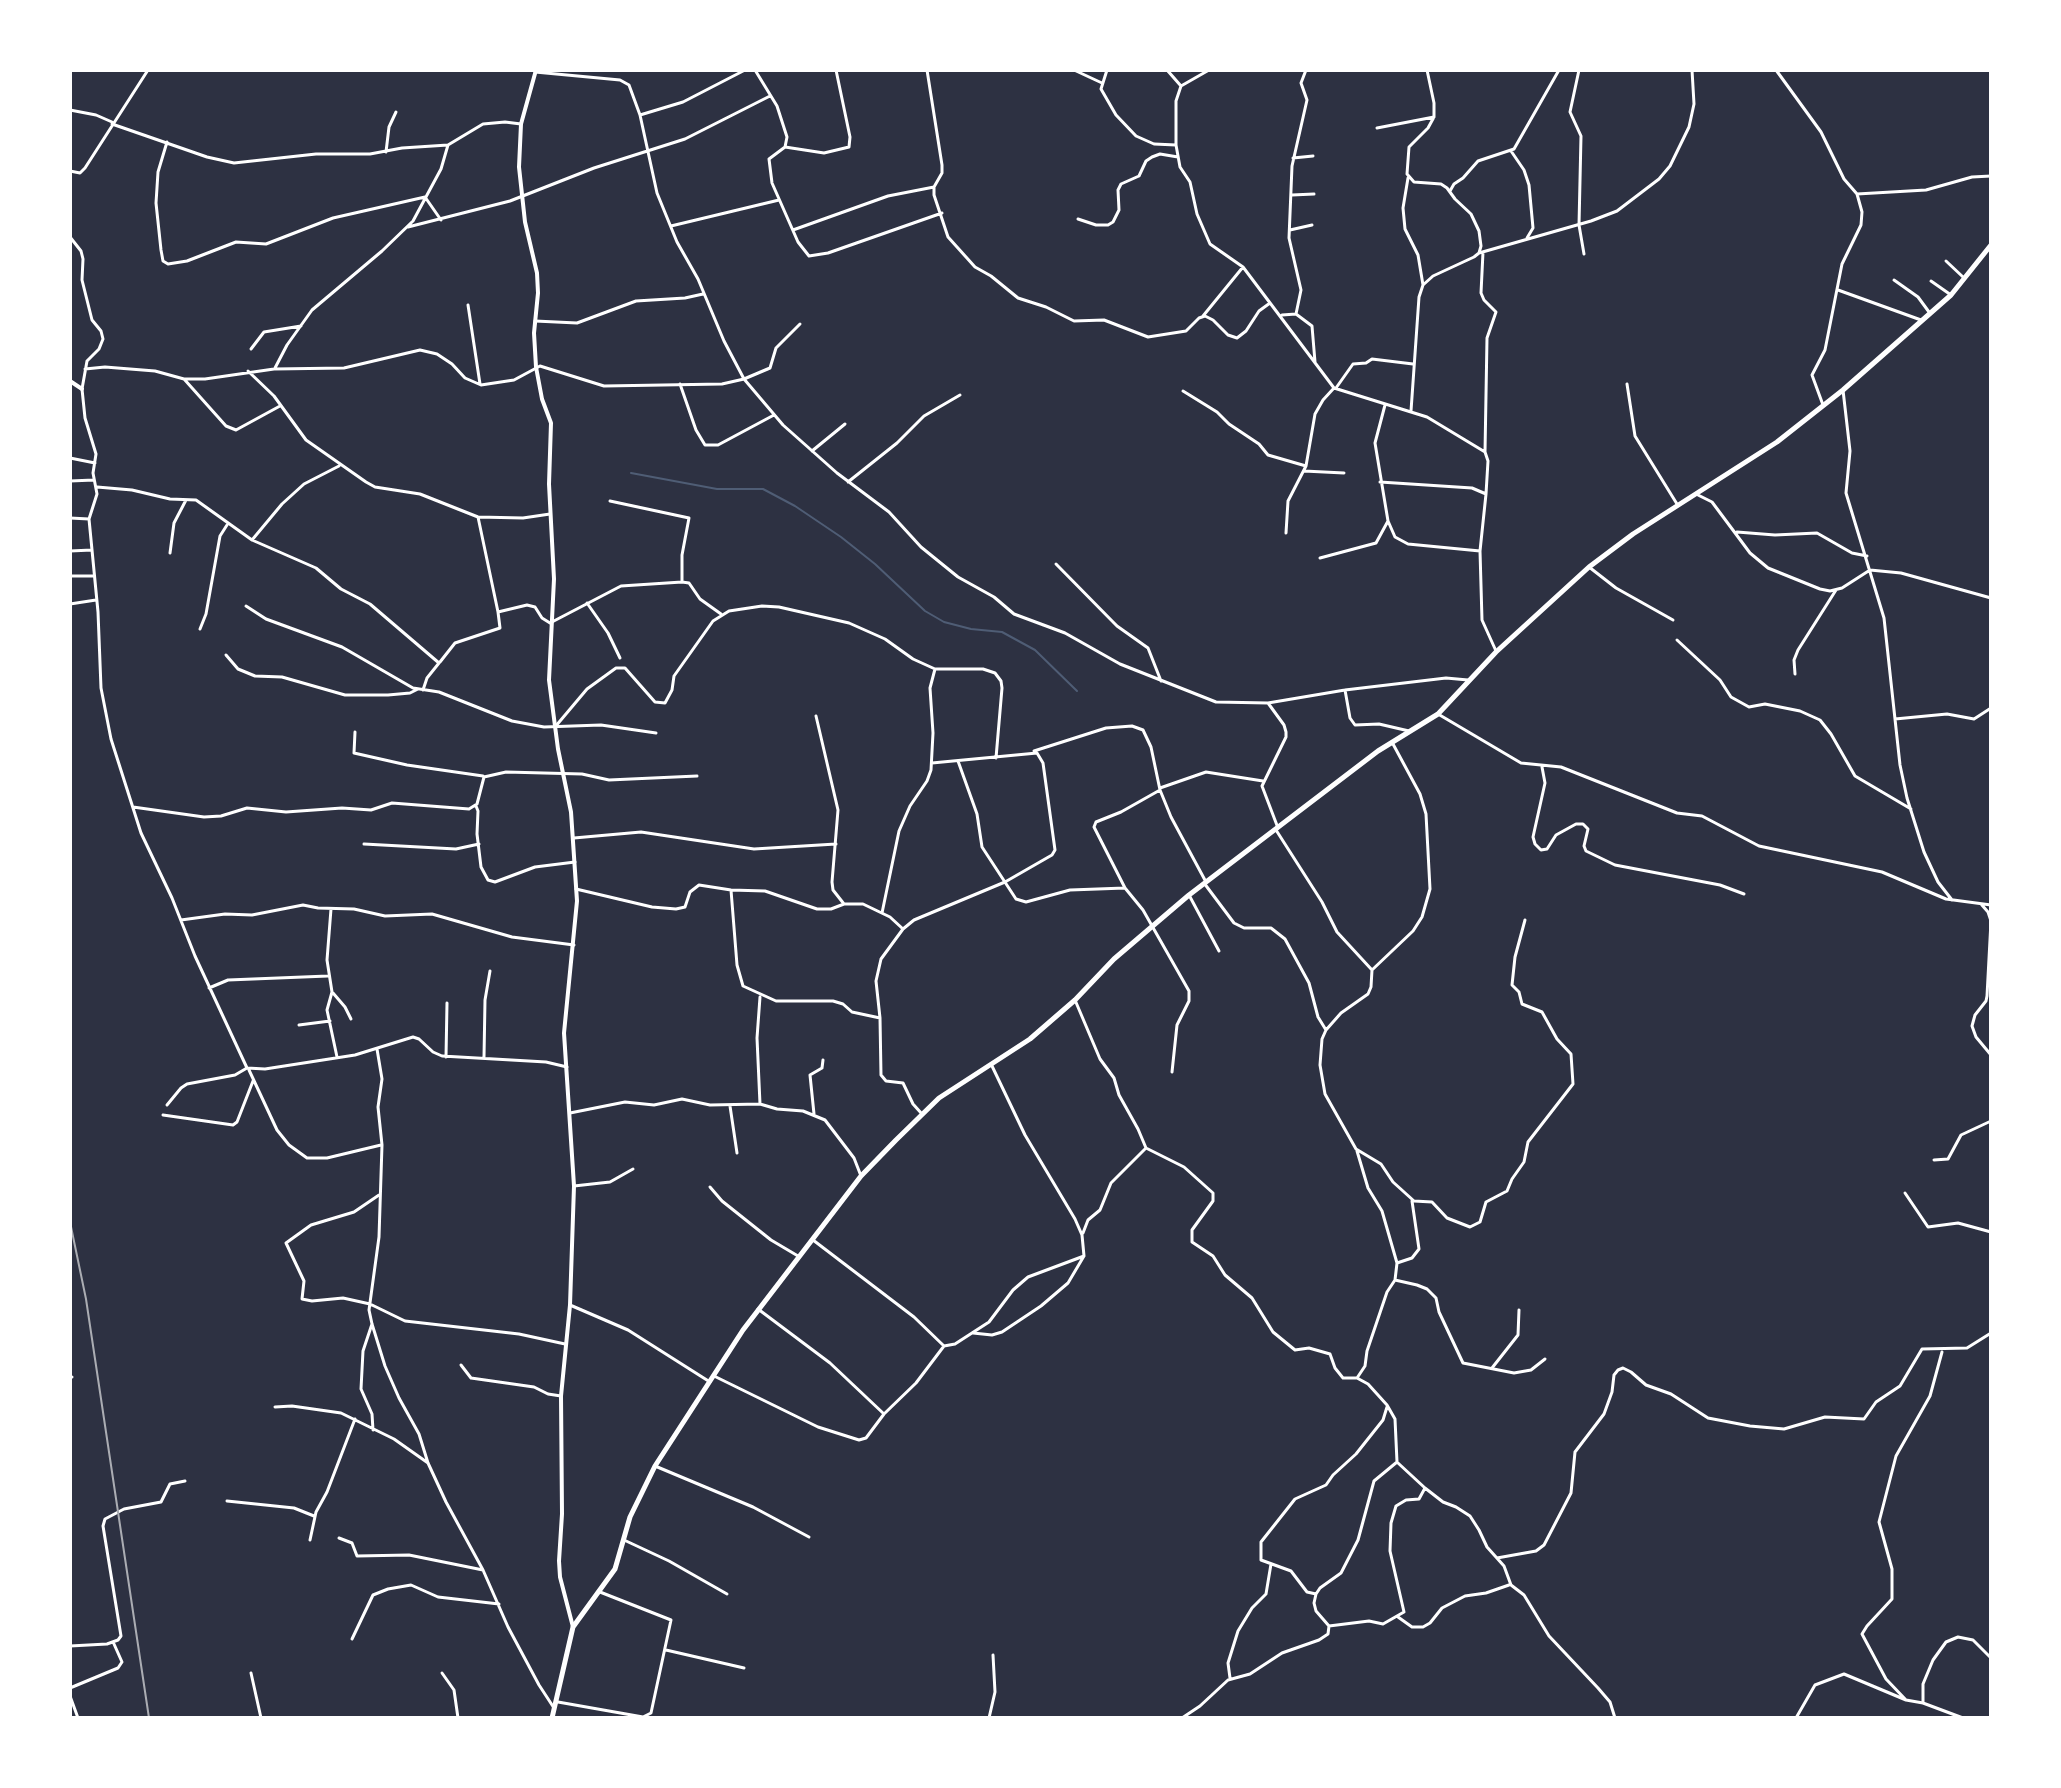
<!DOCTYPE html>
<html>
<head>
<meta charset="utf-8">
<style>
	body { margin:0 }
	#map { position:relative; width:2061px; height:1788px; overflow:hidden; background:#2d3142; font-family:Cabin,sans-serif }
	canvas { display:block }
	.frame { position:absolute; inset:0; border:72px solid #fff; pointer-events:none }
</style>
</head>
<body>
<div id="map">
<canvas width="2061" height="1788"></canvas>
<div class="frame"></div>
</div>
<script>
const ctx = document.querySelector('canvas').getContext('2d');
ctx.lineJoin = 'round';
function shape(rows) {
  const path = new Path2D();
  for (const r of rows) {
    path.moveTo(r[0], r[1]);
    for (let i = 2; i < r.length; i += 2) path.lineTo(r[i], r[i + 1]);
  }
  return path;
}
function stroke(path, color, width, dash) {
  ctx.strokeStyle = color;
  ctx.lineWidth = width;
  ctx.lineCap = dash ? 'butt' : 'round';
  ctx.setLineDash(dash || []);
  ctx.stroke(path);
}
stroke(shape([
	[631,473,717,489,763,489,795,506,841,537,875,564,925,611,944,622,971,629,1002,632,1035,650,1077,691]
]), '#4f5d75', 2);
stroke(shape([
	[755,70,777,106,787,137,785,147,769,159,772,183,798,242,809,256,828,253,942,213],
	[927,70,942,165,942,173,934,187,934,195,948,237,975,267,991,276,1018,298,1046,307,1074,321,1104,320,1148,337,1186,331,1199,318,1205,316,1213,320,1228,335,1237,338,1246,331,1259,311,1270,303],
	[1074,70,1102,83],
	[1107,70,1101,89,1116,115,1136,136,1154,144,1176,145],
	[1167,70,1181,86,1176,101,1176,145,1180,167,1190,182,1197,214,1210,244,1243,267,1334,388,1427,417,1485,452,1488,461,1486,494,1480,551,1482,620,1496,651],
	[1579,70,1570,112,1581,136,1579,225,1584,254],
	[1776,70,1821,132,1844,179,1857,194,1862,212,1861,225,1842,264,1825,350,1812,375,1823,405],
	[535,72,620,80,629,85,640,115,657,193,677,242,698,279,724,341,744,379,783,425,837,473,889,512,921,547,958,577,994,597,1014,614,1065,633,1120,664,1216,702,1268,703,1345,690,1446,678,1468,680],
	[1181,86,1209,70],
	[70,110,96,115,112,122],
	[640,115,683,102,745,70],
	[112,124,207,157,234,163,316,154,370,154,402,148,448,145,483,124,505,122,521,124],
	[1377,128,1434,117],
	[167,142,158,172,156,203,161,250,163,261,168,264,187,261,236,242,266,244,333,218,425,197],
	[785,147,824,153,849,147,850,137,836,70],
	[1511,151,1524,170,1529,185,1533,228,1527,238],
	[386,152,389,127,396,112],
	[1293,158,1313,156],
	[70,171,80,173,85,168,148,70],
	[1408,178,1403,208,1405,229,1418,255,1423,285],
	[1450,191,1454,184,1463,178,1478,161,1514,149,1559,70],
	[1857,194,1926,190,1972,177,1991,176],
	[1292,195,1314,194],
	[425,197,441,220],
	[1078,219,1096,225,1108,225,1113,222,1119,210,1118,190,1121,184,1139,176,1146,161,1152,157,1160,154,1178,157],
	[671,226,779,200],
	[408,227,510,201,594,168,685,139,770,96],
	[793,230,888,196,934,187],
	[1290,230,1312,225],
	[70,237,81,251,83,259,82,280,92,320,101,331,103,339,99,349,87,361,82,389,85,418,96,454,93,473,97,494,89,519,98,612,101,688,111,739,141,833,172,898,195,956,247,1068,265,1069,355,1055,413,1037,419,1039,433,1052,442,1056,546,1062,567,1067],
	[1483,252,1481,293,1484,300,1496,312,1487,338,1485,452],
	[1479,253,1591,221,1617,211,1659,179,1670,166,1689,127,1694,104,1692,70],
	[1946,261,1963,277],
	[1894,280,1918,297,1929,312],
	[1931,281,1951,295],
	[1838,290,1921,320],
	[468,305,480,384],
	[1296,314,1312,326,1315,362],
	[1282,315,1296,314,1301,290,1289,238,1292,166,1307,100,1301,83,1306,70],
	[1203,316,1243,267],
	[535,321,577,323,636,301,685,298,703,294],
	[251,349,264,332,301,326],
	[275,368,287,345,312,310,382,251,413,221,441,169,448,145],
	[85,369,105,367,155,371,184,379,205,379,274,369,344,368,420,350,437,354,452,364,465,378,481,385,514,380,540,366,604,386,722,384,744,379,770,368,776,348,800,324],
	[248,371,274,396,306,440,366,482,375,487,420,494,478,517,523,518,550,514],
	[184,379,226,426,236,430,280,406],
	[680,384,696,430,705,445,718,445,774,415],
	[1627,384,1635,436,1677,504],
	[1336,388,1353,364,1366,363,1372,359,1413,364],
	[1843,390,1850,451,1846,493,1884,618,1900,765,1907,798,1924,852,1938,882,1952,900],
	[1183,391,1217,412,1229,424,1259,444,1268,455,1306,466],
	[1385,405,1375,443,1388,521,1395,537,1408,544,1480,551],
	[1411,411,1419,297,1423,285,1433,276,1474,257,1479,253,1481,246,1479,231,1471,214,1455,199,1447,188,1441,184,1414,182,1407,174,1409,147,1428,128,1434,117,1434,103,1427,70],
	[812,451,845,424],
	[70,458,95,463],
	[1304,471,1344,473],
	[70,481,94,480],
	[848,482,897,443,924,416,960,395],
	[1380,482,1472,488,1486,494],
	[97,487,132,490,170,499,196,500,252,540,316,568,341,589,370,604,439,663,427,678,423,690],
	[1698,495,1712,502,1750,553,1768,568,1820,589,1830,591,1842,588,1870,570,1901,573,1991,598],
	[610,501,689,518,682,555,682,582],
	[478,517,498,612,527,605,535,607,542,618,550,623,621,586,682,582,689,583,700,599,721,614],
	[70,518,89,519],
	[1737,532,1775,535,1817,533,1852,553,1867,556],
	[1286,533,1288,501,1306,466,1315,414,1323,400,1334,388],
	[252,540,282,504,304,484,339,466],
	[70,551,92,550],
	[170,553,174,523,186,500],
	[1320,558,1376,543,1388,521],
	[1056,564,1117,626,1148,648,1161,681],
	[1589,567,1616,588,1673,620],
	[70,576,94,576],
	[587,603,608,633,620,658],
	[70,604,96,600],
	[246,606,266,619,342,647,413,688,439,692,512,721,544,727,601,725,656,733],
	[200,629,206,614,220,536,227,525],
	[1677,640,1720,680,1731,697,1749,707,1765,704,1800,711,1820,720,1831,734,1855,776,1911,809],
	[226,655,238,669,255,676,282,677,345,695,388,695,410,693,418,689],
	[440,662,455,643,500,628,498,612],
	[1795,674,1794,660,1798,650,1836,590],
	[1345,690,1350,718,1355,725,1379,724,1409,731],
	[1268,703,1284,725,1286,732,1286,737,1262,786,1278,828],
	[1438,714,1521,763,1561,767,1677,813,1702,816,1759,846,1882,872,1946,899,1991,905],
	[816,716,838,810,832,882,833,890,844,904],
	[1895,719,1947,714,1974,719,1991,708],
	[555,727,587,689,616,668,625,668,655,702,665,703,672,690,674,676,713,621,729,611,762,606,779,607,849,623,885,639,913,659,935,669,983,669,995,673,1001,681,1002,688,996,758],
	[355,732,354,753,407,765,483,776],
	[1034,751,1106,728,1132,726,1143,730,1151,747,1160,790,1171,817,1206,882],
	[958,761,977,814,982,847,1016,899,1026,902,1070,890,1125,888],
	[1542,767,1545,783,1533,837,1535,844,1541,850,1547,849,1556,835,1576,824,1583,824,1588,829,1584,846,1586,851,1615,865,1720,885,1744,894],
	[1160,788,1206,772,1263,781],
	[1160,790,1121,812,1096,822,1094,827,1125,888,1143,910,1189,991,1189,1001,1177,1025,1172,1072],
	[476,806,478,811,477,834,481,867,488,880,495,882,535,867,575,862],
	[133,807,204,817,221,816,247,808,286,812,342,808,371,810,392,803,469,809,477,804,484,777,506,772,582,774,609,780,697,776],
	[1276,830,1322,902,1337,932,1372,970,1371,987,1368,994,1341,1013,1326,1030,1322,1039,1320,1065,1325,1094,1356,1149,1381,1164,1393,1182,1414,1201,1432,1202,1447,1218,1470,1227,1480,1222,1486,1202,1507,1191,1512,1179,1524,1162,1528,1142,1573,1084,1571,1054,1557,1039,1542,1012,1522,1004,1519,992,1512,985,1515,957,1525,920],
	[574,838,641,832,754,849,836,844],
	[364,844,456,849,479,844],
	[1204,883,1234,923,1244,928,1271,928,1285,939,1309,983,1318,1017,1326,1030],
	[576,889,652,907,676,909,685,907,690,892,699,885,731,890,765,891,817,909,831,909,844,904,863,904,890,917,903,929],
	[731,890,737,965,743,986,776,1001,833,1001,843,1004,852,1012,880,1018],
	[1189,895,1219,951],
	[1981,904,1988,912,1991,921,1987,996,1986,1001,1975,1015,1972,1026,1976,1037,1991,1055],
	[331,909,327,960,332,992,327,1010,337,1057],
	[882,913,899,831,910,806,927,781,931,770,933,733,930,688,935,669],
	[181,920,225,914,252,915,303,905,318,908,354,909,385,916,432,914,512,937,574,945],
	[1372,970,1413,931,1422,917,1430,889,1426,814,1420,794,1393,744],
	[209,988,228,980,328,976],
	[333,993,345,1007,351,1019],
	[760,997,757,1038,760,1104],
	[1075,1000,1100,1059,1114,1078,1119,1095,1138,1129,1146,1148,1184,1167,1213,1193,1213,1201,1192,1230,1192,1242,1213,1256,1225,1275,1252,1298,1273,1332,1295,1350,1309,1348,1330,1354,1335,1368,1343,1378,1357,1378,1368,1384,1387,1405,1395,1419,1397,1462,1374,1481,1358,1540,1341,1573,1320,1588,1316,1594,1314,1603,1316,1611,1329,1626,1328,1634,1319,1640,1282,1653,1250,1674,1228,1680,1200,1706,1182,1718],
	[299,1025,330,1021],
	[377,1049,382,1079,378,1107,382,1145,379,1237,369,1310,372,1324,385,1366,399,1398,419,1434,428,1463,446,1502,483,1570,508,1627,539,1685,554,1708],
	[446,1057,447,1003],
	[484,1057,485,1000,490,971],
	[249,1070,277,1130,289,1145,307,1158,327,1158,381,1145],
	[167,1105,181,1088,187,1084,235,1075,247,1068],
	[730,1106,737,1153],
	[570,1113,625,1102,654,1105,682,1099,710,1105,760,1104,777,1109,803,1111,825,1120,854,1158,861,1176],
	[814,1114,810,1075,822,1068,823,1060],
	[922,1114,913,1104,903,1083,886,1081,881,1075,880,1018,876,981,881,959,903,929,914,920,1005,882,1052,855,1055,850,1043,763,1037,753,932,763],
	[163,1115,233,1125,237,1122,253,1081],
	[1357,1151,1368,1188,1382,1211,1397,1263,1395,1280,1387,1292,1367,1351,1365,1366,1357,1378],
	[1934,1160,1948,1159,1961,1135,1991,1121],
	[574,1186,610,1182,633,1169],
	[710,1187,722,1201,771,1240,798,1256],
	[1905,1193,1928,1227,1958,1223,1991,1232],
	[379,1195,354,1212,311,1225,286,1243,304,1281,302,1299,312,1301,343,1298,370,1304,405,1321,519,1334,565,1344],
	[1083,1233,1088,1220,1100,1210,1111,1183,1146,1148],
	[813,1240,914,1317,944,1346,955,1344,989,1322,1013,1290,1028,1277,1084,1256],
	[1397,1263,1412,1258,1419,1249,1412,1201],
	[1395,1280,1417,1285,1427,1289,1436,1298,1439,1312,1463,1363,1514,1373,1531,1370,1545,1359],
	[570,1305,628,1330,710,1382],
	[758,1309,830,1363,884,1414],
	[372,1324,363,1351,361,1389,372,1414,373,1430],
	[973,1333,992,1335,1002,1332,1041,1306,1068,1283,1084,1256,1082,1235,1075,1219,1025,1135,992,1066],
	[461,1365,471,1378,534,1387,548,1394,561,1396],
	[1492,1368,1518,1335,1519,1310],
	[714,1376,818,1427,859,1440,866,1438,884,1414,916,1383,944,1346],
	[70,1377,72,1377],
	[275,1407,292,1406,341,1413,394,1439,428,1463],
	[655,1466,753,1507,809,1537],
	[1425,1488,1443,1502,1456,1507,1470,1516,1479,1530,1487,1547,1504,1566,1511,1585,1524,1595,1549,1636,1598,1688,1610,1702,1615,1718],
	[227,1501,294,1508,314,1516],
	[339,1538,352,1543,357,1556,409,1555,483,1570],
	[310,1540,316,1512,327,1492,355,1419],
	[624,1540,669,1561,727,1594],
	[1497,1558,1536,1551,1544,1545,1571,1493,1575,1452,1604,1414,1612,1392,1614,1375,1618,1370,1623,1368,1631,1372,1646,1385,1671,1394,1708,1418,1750,1426,1784,1429,1825,1417,1864,1419,1876,1402,1900,1386,1922,1349,1967,1348,1991,1333],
	[1316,1594,1307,1592,1291,1571,1261,1560,1261,1542,1295,1499,1326,1485,1333,1475,1356,1454,1383,1420,1387,1407],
	[1398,1617,1412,1627,1423,1627,1430,1623,1442,1608,1465,1596,1486,1593,1509,1585],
	[1329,1626,1369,1621,1383,1624,1404,1612,1390,1551,1391,1523,1396,1506,1406,1500,1419,1499,1425,1488,1398,1463],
	[352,1639,373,1595,388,1589,411,1585,438,1597,499,1604],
	[70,1646,107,1644,118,1640,121,1636,103,1526,105,1519,124,1509,161,1502,170,1484,185,1481],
	[666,1650,744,1668],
	[251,1673,261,1718],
	[442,1673,454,1690,458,1718],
	[1230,1678,1228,1663,1238,1631,1252,1608,1266,1594,1271,1564],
	[70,1688,118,1668,122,1662,114,1644],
	[70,1696,78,1718],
	[1906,1700,1886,1679,1862,1634,1867,1626,1892,1599,1892,1569,1879,1522,1896,1456,1930,1396,1942,1352],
	[558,1702,643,1717,651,1713,671,1620,600,1592],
	[1923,1703,1923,1684,1933,1660,1946,1642,1958,1637,1973,1640,1991,1658],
	[989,1718,995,1692,993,1655],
	[1796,1718,1815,1685,1844,1674,1906,1700,1923,1703,1963,1718]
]), '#fff', 3);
stroke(shape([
	[536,70,521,124,519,167,525,222,537,273,538,293,534,333,536,367,542,399,551,423,549,484,554,579,549,680,558,749,571,812,577,901,564,1033,574,1186,570,1305,561,1396,562,1514,559,1561,560,1577,573,1627],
	[70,381,82,389]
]), '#fff', 4);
stroke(shape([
	[552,1718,573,1627,615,1569,630,1517,655,1466,743,1330,861,1176,896,1140,939,1098,1030,1039,1075,1000,1114,959,1189,895,1378,751,1438,714,1496,652,1589,567,1633,534,1777,442,1843,390,1951,295,1991,245]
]), '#fff', 5);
stroke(shape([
	[70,1222,86,1299,149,1718]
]), '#abadb3', 2);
</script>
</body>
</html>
